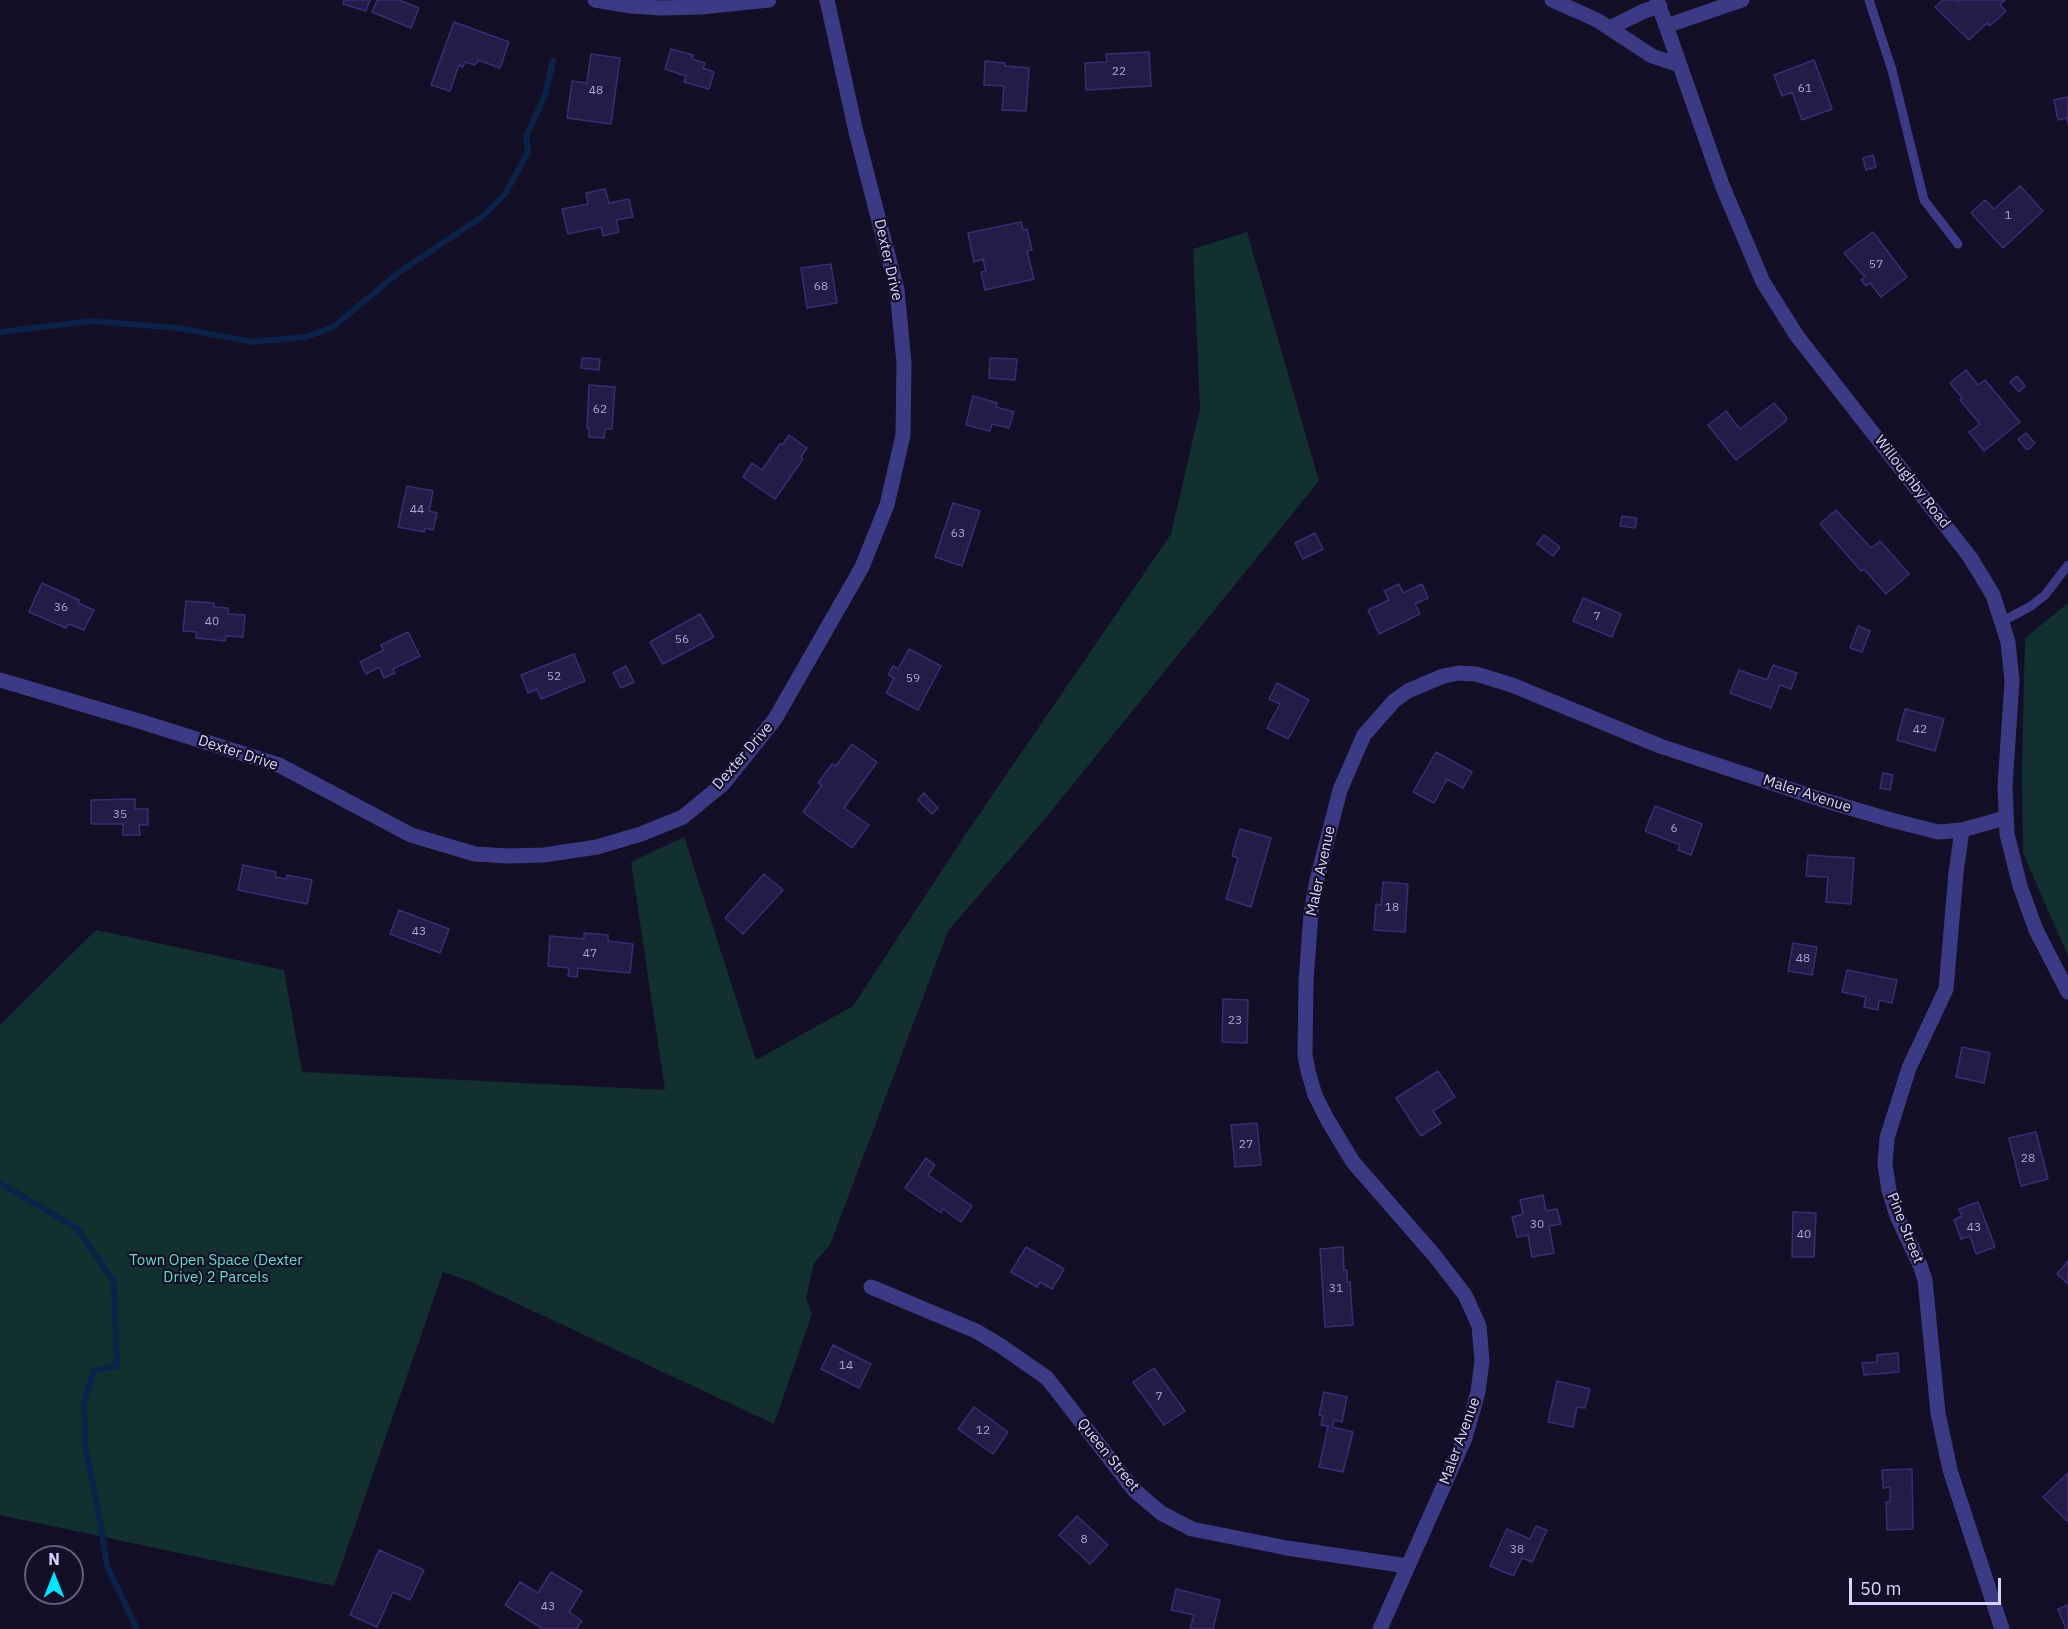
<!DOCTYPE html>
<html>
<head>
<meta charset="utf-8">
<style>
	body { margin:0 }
	#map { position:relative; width:2068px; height:1629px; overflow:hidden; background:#130f26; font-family:"IBM Plex Sans",sans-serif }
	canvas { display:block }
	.north { position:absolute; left:24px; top:1545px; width:60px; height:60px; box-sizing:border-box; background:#130f26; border:2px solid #625e7d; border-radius:50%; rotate:0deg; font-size:16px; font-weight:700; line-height:24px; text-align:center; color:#d9d4ff }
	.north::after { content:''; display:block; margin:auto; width:21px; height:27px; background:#00e5ff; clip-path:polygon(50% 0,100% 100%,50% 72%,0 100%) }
	.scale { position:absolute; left:1849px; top:1578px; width:152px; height:27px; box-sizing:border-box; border:3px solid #d9d4ff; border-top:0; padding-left:8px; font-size:18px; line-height:21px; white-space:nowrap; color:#d9d4ff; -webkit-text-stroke:4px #130f26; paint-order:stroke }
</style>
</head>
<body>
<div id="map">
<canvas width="2068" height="1629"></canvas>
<div class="north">N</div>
<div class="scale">50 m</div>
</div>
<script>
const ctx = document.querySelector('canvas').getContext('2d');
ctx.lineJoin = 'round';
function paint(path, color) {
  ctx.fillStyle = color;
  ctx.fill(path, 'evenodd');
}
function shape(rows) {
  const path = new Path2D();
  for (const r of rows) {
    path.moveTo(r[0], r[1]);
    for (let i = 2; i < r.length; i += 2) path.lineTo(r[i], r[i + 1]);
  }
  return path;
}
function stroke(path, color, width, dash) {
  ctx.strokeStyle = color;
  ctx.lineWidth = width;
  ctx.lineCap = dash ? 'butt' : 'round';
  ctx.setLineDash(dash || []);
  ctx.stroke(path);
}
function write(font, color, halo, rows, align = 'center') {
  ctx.font = font + ' "IBM Plex Sans",sans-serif';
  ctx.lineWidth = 4.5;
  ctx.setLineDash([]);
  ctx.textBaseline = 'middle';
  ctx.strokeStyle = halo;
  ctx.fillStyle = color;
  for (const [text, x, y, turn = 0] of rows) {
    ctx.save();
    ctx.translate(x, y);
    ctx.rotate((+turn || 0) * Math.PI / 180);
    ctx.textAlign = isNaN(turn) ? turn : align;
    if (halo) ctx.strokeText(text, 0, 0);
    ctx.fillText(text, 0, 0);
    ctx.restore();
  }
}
paint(shape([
	[1247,232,1319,481,1048,815,948,931,830,1245,814,1263,806,1298,812,1314,774,1424,469,1281,443,1272,334,1586,0,1515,0,1025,96,930,284,970,302,1072,665,1090,631,862,684,837,756,1060,853,1006,967,832,1171,534,1200,409,1193,249],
	[2068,603,2068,956,2023,853,2022,772,2025,638]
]), '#12302f');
stroke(shape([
	[0,332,91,321,179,328,252,342,306,337,333,327,398,273,483,216,505,194,528,152,526,137,545,95,553,61],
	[0,1183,77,1228,114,1282,117,1366,94,1370,84,1403,85,1445,99,1515,107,1566,137,1629]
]), '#0c2248', 6);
const building = shape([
	[344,0,370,0,366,11,343,4,344,0],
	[377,0,399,0,419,8,411,28,372,12,377,0],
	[1943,0,1955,0,1958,2,1960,0,2005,0,2000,5,2006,11,1990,26,1987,23,1969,40,1935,7,1943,0],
	[454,22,509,42,500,68,478,60,475,65,465,62,463,67,459,65,450,91,431,85,454,22],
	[671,49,693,55,692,59,705,63,703,68,714,72,709,89,684,82,686,76,665,69,671,49],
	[1149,52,1151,86,1086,90,1085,63,1107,62,1106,54,1149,52],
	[591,54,620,58,611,124,567,118,572,81,587,83,591,54],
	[1814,60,1832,109,1802,120,1792,92,1782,96,1774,75,1814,60],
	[985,61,1005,63,1005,66,1029,68,1026,111,1002,110,1004,86,984,85,985,61],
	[2068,97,2068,124,2067,118,2058,120,2054,100,2068,97],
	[1873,155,1876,167,1866,170,1863,158,1873,155],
	[2020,186,2043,211,2003,248,1971,213,1985,200,1994,209,2020,186],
	[605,189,609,203,629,199,633,217,616,220,619,232,603,236,601,227,568,234,562,209,588,204,586,193,605,189],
	[1021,222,1023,230,1027,229,1032,250,1027,251,1034,279,985,290,981,272,986,271,983,259,974,262,968,233,1021,222],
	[1873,232,1907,277,1881,297,1870,283,1866,286,1861,280,1865,277,1844,253,1873,232],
	[831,264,837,303,807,308,801,268,831,264],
	[582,358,600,359,599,370,581,368,582,358],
	[990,358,1017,359,1015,380,989,378,990,358],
	[1966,370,1978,385,1985,380,2020,422,1984,451,1969,432,1980,424,1960,400,1962,398,1950,383,1966,370],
	[2017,376,2025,386,2019,392,2010,382,2017,376],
	[589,385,615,387,612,429,605,429,604,438,589,437,589,428,587,428,589,385],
	[973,396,997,403,996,407,1014,412,1009,428,992,424,990,431,966,425,973,396],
	[1774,403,1787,418,1785,422,1736,460,1708,425,1726,411,1740,429,1774,403],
	[2026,433,2035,443,2029,449,2026,449,2018,439,2026,433],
	[789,435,807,448,801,457,803,459,775,499,743,477,752,463,762,470,780,444,783,444,789,435],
	[407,486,433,491,429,511,437,513,433,530,425,528,424,532,398,527,407,486],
	[953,503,980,511,962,566,935,557,953,503],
	[1836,510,1871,548,1880,541,1909,574,1886,594,1864,569,1861,571,1820,524,1836,510],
	[1622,516,1637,518,1635,528,1620,526,1622,516],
	[1315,533,1323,549,1303,559,1295,543,1315,533],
	[1544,535,1560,547,1553,556,1537,544,1544,535],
	[42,583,79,600,78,603,94,610,84,630,69,624,66,628,29,612,42,583],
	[1399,584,1403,593,1422,584,1428,598,1415,604,1420,614,1379,634,1368,610,1389,600,1384,591,1399,584],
	[1583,598,1621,614,1612,637,1573,621,1583,598],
	[186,601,214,603,214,607,228,608,228,614,245,615,243,637,226,636,225,641,196,638,197,632,183,631,186,601],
	[700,614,714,637,663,664,650,642,700,614],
	[1858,626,1870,631,1862,652,1850,648,1858,626],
	[408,632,420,656,393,669,395,673,384,678,379,667,366,674,360,662,384,650,381,645,408,632],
	[909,649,941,666,918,710,886,693,894,678,888,675,893,666,898,669,909,649],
	[574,654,585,681,541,699,537,689,528,693,521,675,574,654],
	[1773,665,1797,673,1791,689,1780,685,1771,708,1730,693,1739,670,1767,680,1773,665],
	[626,666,634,682,621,688,613,673,626,666],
	[1277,683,1309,700,1288,739,1267,728,1280,704,1269,699,1277,683],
	[1905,709,1944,719,1935,751,1897,740,1905,709],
	[852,744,877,762,844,808,869,825,852,848,803,812,822,785,818,783,832,764,836,766,852,744],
	[1436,752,1472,772,1463,788,1447,779,1434,803,1413,792,1436,752],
	[1883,773,1893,775,1890,790,1880,788,1883,773],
	[924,793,938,808,932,814,918,800,924,793],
	[135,799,135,809,148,809,148,825,139,825,140,835,123,835,123,824,91,824,91,800,135,799],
	[1655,806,1702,824,1691,855,1678,850,1680,845,1645,831,1655,806],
	[1240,829,1271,838,1251,907,1226,899,1238,858,1232,856,1240,829],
	[1808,855,1854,858,1851,904,1826,902,1828,877,1806,876,1808,855],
	[243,865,276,872,275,877,286,879,287,875,312,880,307,904,238,890,243,865],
	[764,874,783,890,743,934,725,918,764,874],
	[1383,882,1408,884,1405,932,1374,930,1376,904,1381,905,1383,882],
	[399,910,449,929,440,953,390,934,399,910],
	[584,933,608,935,608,941,633,944,630,973,578,968,577,977,568,976,569,968,548,966,550,936,584,939,584,933],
	[1793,943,1817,947,1812,975,1788,971,1793,943],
	[1847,970,1897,980,1892,1003,1879,1000,1878,1010,1864,1007,1866,997,1842,992,1847,970],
	[1223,999,1248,1000,1247,1043,1222,1042,1223,999],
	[1962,1047,1990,1053,1984,1083,1956,1077,1962,1047],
	[1438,1071,1455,1097,1433,1111,1441,1123,1421,1136,1396,1098,1438,1071],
	[1257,1123,1261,1165,1235,1167,1231,1125,1257,1123],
	[2036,1132,2048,1179,2021,1186,2009,1138,2036,1132],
	[926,1158,935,1165,928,1175,972,1206,961,1222,943,1209,941,1213,905,1188,926,1158],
	[1543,1195,1546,1211,1557,1209,1561,1224,1549,1226,1554,1253,1532,1257,1528,1235,1517,1237,1512,1217,1523,1214,1520,1200,1543,1195],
	[1978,1202,1995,1247,1976,1254,1970,1236,1961,1239,1954,1220,1962,1216,1959,1209,1978,1202],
	[1793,1212,1816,1213,1814,1257,1792,1257,1793,1212],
	[1026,1247,1064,1269,1052,1289,1040,1282,1037,1287,1011,1272,1026,1247],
	[1343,1247,1344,1270,1347,1270,1347,1282,1350,1282,1353,1325,1325,1327,1320,1249,1343,1247],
	[2068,1261,2068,1284,2057,1274,2068,1261],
	[833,1345,871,1364,859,1388,821,1369,833,1345],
	[1898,1353,1899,1372,1864,1375,1862,1363,1877,1362,1877,1355,1898,1353],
	[1154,1368,1185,1411,1164,1425,1133,1382,1154,1368],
	[1557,1381,1590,1389,1585,1408,1577,1407,1573,1427,1548,1422,1557,1381],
	[1324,1392,1347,1397,1342,1422,1334,1420,1332,1427,1353,1432,1343,1472,1319,1467,1328,1426,1321,1425,1323,1416,1319,1415,1324,1392],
	[974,1407,1008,1432,993,1454,958,1429,974,1407],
	[1912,1469,1913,1529,1887,1530,1886,1502,1890,1502,1890,1487,1883,1488,1882,1470,1912,1469],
	[2068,1473,2068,1522,2043,1497,2068,1473],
	[1077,1516,1108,1545,1090,1564,1059,1535,1077,1516],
	[1536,1526,1547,1530,1532,1562,1522,1558,1514,1575,1511,1575,1490,1566,1507,1529,1530,1539,1536,1526],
	[379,1550,424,1570,410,1600,393,1592,377,1627,350,1615,379,1550],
	[551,1572,582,1591,569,1612,582,1621,576,1629,543,1629,505,1605,520,1582,538,1593,551,1572],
	[1176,1589,1220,1600,1213,1629,1190,1629,1194,1615,1171,1610,1176,1589],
	[2068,1605,2068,1629,2066,1629,2058,1609,2068,1605]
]);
paint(building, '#241b47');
stroke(building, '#3b2d73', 1.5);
stroke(shape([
	[1869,0,1892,70,1924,200,1958,244],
	[2003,621,2031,606,2045,595,2068,565]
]), '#3d3a85', 9);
stroke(shape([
	[595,0,631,6,661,8,701,7,769,0],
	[1552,0,1597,20,1652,56,1679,65],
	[1657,0,1722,185,1763,282,1797,336,1970,557,1993,595,2008,642,2012,681,2005,786,2007,834,2020,886,2036,930,2068,992],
	[1666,26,1742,0],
	[1610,28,1644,11,1660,6],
	[0,680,142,722,279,765,411,835,475,854,509,856,544,855,597,847,641,834,683,817,723,784,775,719,862,567,887,505,903,435,904,363,897,290,856,132,827,0],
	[1962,830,1956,873,1946,989,1909,1068,1887,1138,1885,1165,1889,1190,1897,1216,1920,1265,1925,1280,1938,1413,1950,1470,2002,1629],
	[871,1287,976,1331,1001,1346,1047,1378,1134,1490,1161,1513,1192,1529,1287,1548,1407,1566],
	[1380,1629,1465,1438,1478,1392,1482,1361,1479,1326,1465,1295,1434,1255,1353,1162,1327,1119,1315,1095,1308,1071,1305,1055,1306,981,1311,913,1317,880,1340,790,1364,735,1394,701,1408,691,1443,676,1459,673,1476,674,1512,685,1660,746,1820,799,1891,820,1938,832,1962,830,2005,818]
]), '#3d3a85', 15);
write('12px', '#aca6d1', null, [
	["22",1119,72],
	["61",1805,89],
	["48",596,91],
	["1",2008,216],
	["57",1876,265],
	["68",821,287],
	["62",600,410],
	["44",417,510],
	["63",958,534],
	["36",61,608],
	["7",1597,617],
	["40",212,622],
	["56",682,640],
	["52",554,677],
	["59",913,679],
	["42",1920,730],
	["35",120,815],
	["6",1674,829],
	["18",1392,908],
	["43",419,932],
	["47",590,954],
	["48",1803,959],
	["23",1235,1021],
	["27",1246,1145],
	["28",2028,1159],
	["30",1537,1225],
	["43",1974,1228],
	["40",1804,1235],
	["31",1336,1289],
	["14",846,1366],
	["7",1159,1397],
	["12",983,1431],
	["8",1084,1540],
	["38",1517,1550],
	["43",548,1607]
]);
write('15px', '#d9d4ff', '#130f26', [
	["Dexter Drive",888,260,77],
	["Willoughby Road",1912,482,52],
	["Dexter Drive",238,753,18],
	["Dexter Drive",743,756,-49],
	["Maler Avenue",1807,794,18],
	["Maler Avenue",1321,871,-78],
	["Pine Street",1905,1228,68],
	["Maler Avenue",1460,1441,-70],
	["Queen Street",1108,1455,51]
]);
write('15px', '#5fe0c0', '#130f26', [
	["Town Open Space (Dexter",216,1261],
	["Drive) 2 Parcels",216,1278]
]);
</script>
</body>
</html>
